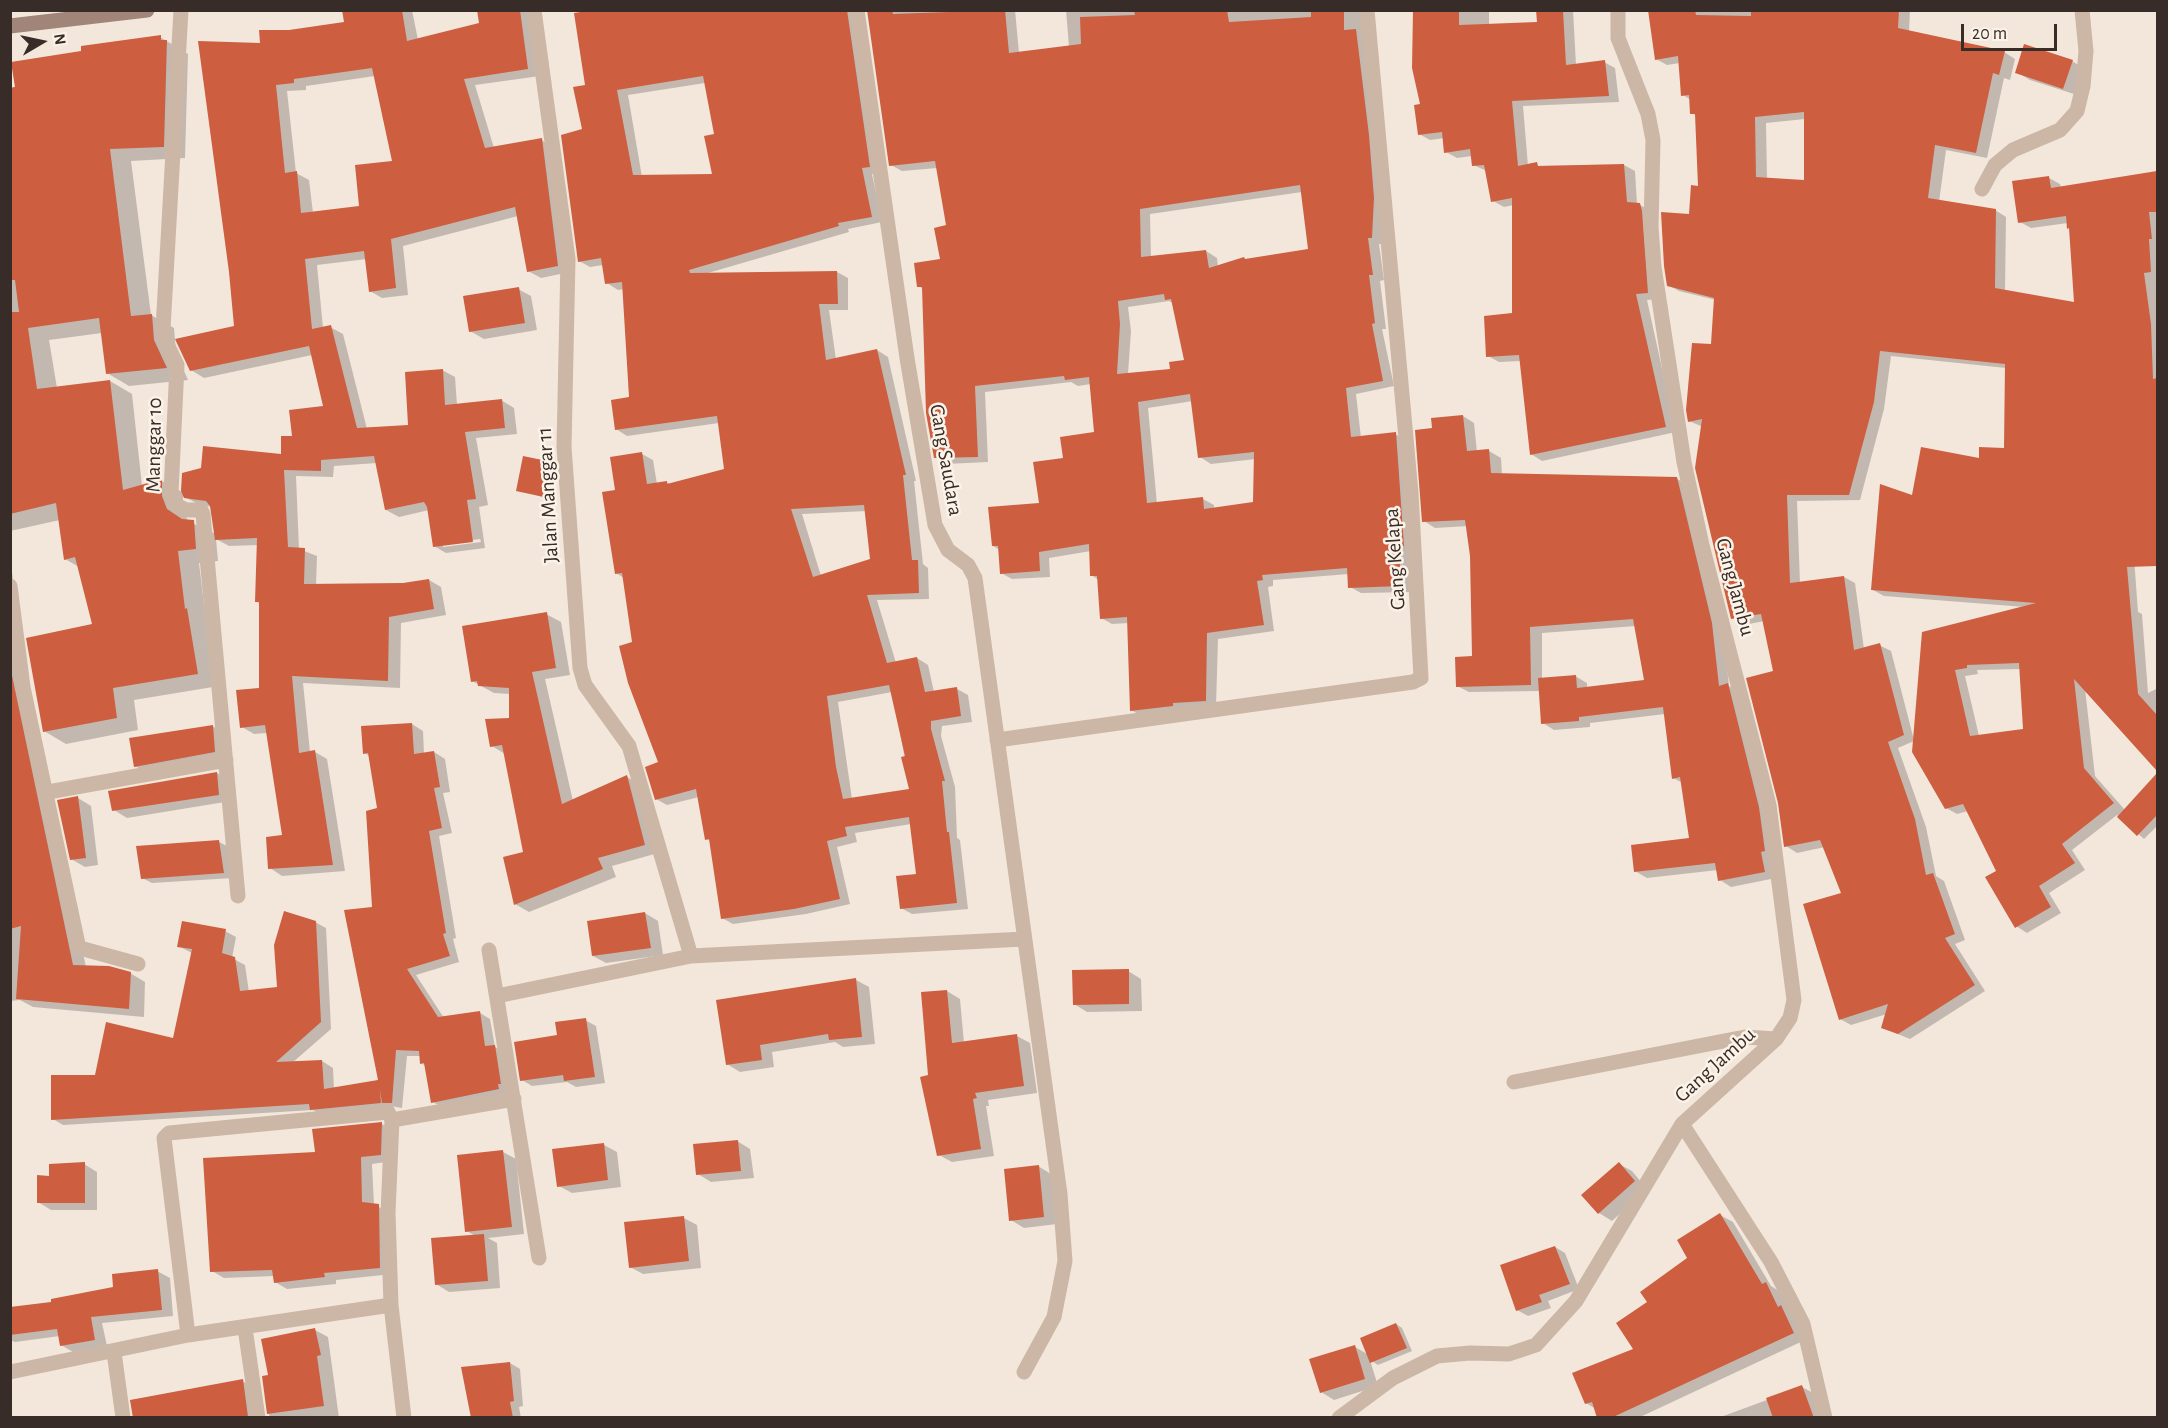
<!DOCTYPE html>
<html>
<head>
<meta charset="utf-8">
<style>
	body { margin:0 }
	#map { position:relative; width:2168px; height:1428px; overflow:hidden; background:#f3e7db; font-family:"Alegreya Sans",sans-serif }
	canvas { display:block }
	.frame { position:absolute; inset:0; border:12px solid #382c28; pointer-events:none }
	.north { position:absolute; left:12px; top:12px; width:60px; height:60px; -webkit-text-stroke:4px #fbf2e8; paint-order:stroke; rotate:81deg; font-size:16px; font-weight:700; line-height:24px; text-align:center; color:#382c28 }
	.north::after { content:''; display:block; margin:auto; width:21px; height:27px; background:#382c28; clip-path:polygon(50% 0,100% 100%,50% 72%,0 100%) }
	.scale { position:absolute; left:1961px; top:24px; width:96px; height:27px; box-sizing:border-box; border:3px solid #382c28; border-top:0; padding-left:8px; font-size:18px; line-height:21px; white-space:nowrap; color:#382c28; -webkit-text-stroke:4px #fbf2e8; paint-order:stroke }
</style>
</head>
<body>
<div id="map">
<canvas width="2168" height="1428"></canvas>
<div class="frame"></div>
<div class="north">N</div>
<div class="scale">20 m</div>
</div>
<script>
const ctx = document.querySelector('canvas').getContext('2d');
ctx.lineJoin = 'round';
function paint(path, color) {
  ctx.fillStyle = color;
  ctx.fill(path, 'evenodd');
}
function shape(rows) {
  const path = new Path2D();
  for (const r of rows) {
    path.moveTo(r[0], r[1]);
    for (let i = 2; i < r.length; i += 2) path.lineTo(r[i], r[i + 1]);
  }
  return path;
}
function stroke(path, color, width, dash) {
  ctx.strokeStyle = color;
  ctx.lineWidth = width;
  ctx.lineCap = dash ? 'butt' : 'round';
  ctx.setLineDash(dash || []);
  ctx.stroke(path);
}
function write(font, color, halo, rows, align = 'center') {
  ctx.font = font + ' "Alegreya Sans",sans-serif';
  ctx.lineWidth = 5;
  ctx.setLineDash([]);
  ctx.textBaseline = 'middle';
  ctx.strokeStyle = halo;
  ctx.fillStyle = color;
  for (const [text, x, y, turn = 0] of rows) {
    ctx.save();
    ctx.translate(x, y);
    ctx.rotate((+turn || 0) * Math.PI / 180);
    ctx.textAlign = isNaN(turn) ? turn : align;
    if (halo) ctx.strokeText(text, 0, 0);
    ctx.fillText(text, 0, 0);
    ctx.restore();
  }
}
paint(shape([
	[344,10,412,10,418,40,481,24,479,10,530,10,540,76,475,85,494,148,541,140,554,147,570,272,541,278,528,271,518,216,403,246,408,295,382,298,370,291,367,259,317,265,323,328,330,327,343,334,367,429,410,426,442,370,455,377,457,405,501,400,514,408,517,434,476,438,488,505,479,507,485,548,446,553,434,546,429,510,399,517,386,510,377,463,334,466,333,477,296,476,299,549,317,556,316,585,403,584,429,580,441,587,446,615,401,623,400,688,303,683,310,752,315,752,327,759,345,871,282,876,270,868,284,837,267,733,254,734,242,727,260,689,261,604,257,602,259,545,229,546,216,539,218,561,199,563,206,621,219,686,134,700,138,730,66,744,44,731,94,626,79,567,65,559,60,520,10,531,10,89,83,53,160,37,188,54,185,158,131,161,151,315,174,328,176,353,188,380,129,386,107,373,102,333,49,340,57,388,110,381,132,394,142,486,162,481,182,492,282,456,294,438,325,407,312,355,204,378,191,370,235,327,262,44,289,31,346,24],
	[375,76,393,162,361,208,313,213,309,180,296,173,287,91,306,90,306,86],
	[183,496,198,504,211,507,216,534,188,521,183,510],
	[480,539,481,542,443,547,443,544],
	[718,10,861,10,880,173,872,174,882,222,848,229,849,232,708,273,837,272,848,278,848,310,829,310,836,360,877,350,888,357,916,481,914,481,923,564,928,568,929,599,877,600,896,663,917,658,928,665,934,692,957,689,968,695,972,722,942,726,941,736,955,787,957,838,960,840,968,909,912,914,901,908,918,875,911,824,855,833,857,842,837,847,850,904,806,914,733,924,722,918,711,841,706,839,699,797,667,805,656,799,660,763,633,643,624,578,616,573,617,491,642,454,653,460,657,484,667,482,671,485,726,470,719,423,627,436,616,429,631,398,624,289,618,290,607,283,603,265,590,267,579,261,587,86],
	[705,83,716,135,714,176,642,177,628,95],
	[867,511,872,560,821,576,802,514],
	[892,692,911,790,852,799,838,702],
	[868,10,1015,10,1019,53,1069,47,1066,10,1365,10,1383,244,1379,244,1384,280,1380,281,1386,329,1382,329,1394,386,1356,394,1361,438,1395,434,1406,440,1411,592,1361,593,1350,587,1349,574,1273,580,1273,586,1268,587,1274,631,1218,639,1216,707,1142,716,1131,710,1129,623,1112,624,1101,618,1099,580,1091,575,1091,551,1049,558,1050,577,1012,579,1001,573,1000,550,993,546,1041,504,1065,459,1096,433,1091,384,1078,386,1071,382,985,392,988,462,946,464,935,457,923,289,919,286,941,260,948,226,937,168,902,171,891,165],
	[1302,192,1310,250,1218,267,1217,258,1206,251,1151,258,1150,214],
	[1169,301,1173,303,1186,361,1171,370,1128,374,1131,331,1128,307],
	[1193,401,1200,457,1211,464,1256,459,1255,504,1214,510,1214,505,1203,499,1157,504,1148,408],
	[1413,10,1489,10,1489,25,1539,23,1538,10,1573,10,1576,65,1604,62,1615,68,1619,102,1523,106,1528,166,1624,165,1635,171,1637,204,1651,210,1659,299,1647,300,1676,432,1542,461,1531,454,1521,361,1499,362,1488,356,1513,315,1514,205,1504,207,1493,201,1487,171,1473,165,1472,156,1457,158,1446,152,1445,138,1430,140,1419,134,1422,106],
	[1649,10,1910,10,1909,32,2004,52,2015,59,2010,80,2004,78,1987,158,1946,150,1939,202,1995,210,2006,217,2005,291,2076,303,2071,229,2068,223,2031,228,2020,222,2049,178,2060,184,2061,188,2158,173,2158,505,2130,502,2138,612,2142,614,2148,693,2158,688,2158,769,2085,689,2095,776,2125,810,2150,793,2158,801,2158,825,2144,839,2117,815,2072,850,2085,870,2049,893,2061,913,2027,933,2016,926,1998,872,1968,811,1957,814,1946,808,1914,741,1898,748,1926,827,1936,876,1944,881,1965,940,1955,944,1985,991,1910,1039,1883,1028,1887,1014,1851,1025,1840,1019,1843,894,1825,847,1797,853,1786,846,1775,672,1764,621,1744,625,1733,618,1703,427,1689,421,1712,346,1716,300,1679,291,1668,285,1699,188,1697,116,1692,113,1691,100,1683,95,1680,63,1667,65,1656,59],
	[1805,119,1805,182,1767,179,1766,123],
	[1891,356,2006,368,2006,450,1980,460,1914,497,1873,590,1884,596,2025,607,1923,634,1914,740,1891,651,1879,645,1864,649,1855,583,1844,577,1800,583,1797,501,1860,500,1884,409],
	[2021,669,2025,731,1979,736,1965,676,1978,674,1977,670],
	[2072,61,2085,69,2077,95,2030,80,2017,72],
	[518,289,531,296,537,330,484,339,470,331],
	[1463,416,1474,423,1477,452,1489,451,1501,458,1502,475,1677,479,1689,485,1723,630,1729,686,1739,692,1776,878,1731,887,1720,880,1718,870,1647,878,1635,871,1691,839,1683,783,1673,778,1665,714,1590,723,1590,727,1554,730,1543,723,1540,691,1469,692,1457,686,1473,658,1471,556,1468,526,1435,528,1424,521,1434,429],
	[1636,626,1646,681,1587,688,1587,683,1575,676,1542,679,1542,633],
	[551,464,557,467,550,499,518,490],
	[10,556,28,699,86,967,130,973,145,982,144,1017,33,1007,20,1000,10,1001],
	[546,614,561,622,570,675,545,679,573,801,627,777,641,785,658,853,612,866,616,877,529,912,515,904,525,853,505,754,492,746,510,719,510,694,494,693,472,681],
	[412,724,423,731,424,754,434,752,445,759,450,792,443,793,452,833,439,836,456,938,453,939,459,962,416,975,444,1018,480,1013,490,1019,495,1047,505,1053,509,1095,443,1108,433,1102,426,1066,421,1063,421,1056,407,1056,402,1108,391,1106,322,1115,313,1110,63,1125,53,1119,96,1076,174,1039,192,953,178,946,225,931,236,937,232,958,245,965,249,992,279,988,315,922,326,928,331,1029,292,1063,322,1061,333,1068,334,1089,380,1082,374,908,379,809,370,756,364,753],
	[212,726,225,734,228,759,148,773,135,766],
	[217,773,230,781,231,801,127,818,114,810],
	[78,798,91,806,98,865,85,867,71,859],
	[219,842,229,847,233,878,152,883,142,878],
	[645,913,658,921,663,955,606,963,593,956],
	[1128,971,1141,979,1142,1011,1087,1012,1074,1004],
	[856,980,869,987,875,1044,843,1047,835,1042,772,1052,774,1067,740,1072,727,1064],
	[947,991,960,999,964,1043,1017,1036,1030,1043,1037,1093,988,1100,989,1106,986,1106,994,1156,952,1162,939,1155,929,1076],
	[585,1020,596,1026,605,1083,576,1087,567,1082,532,1086,522,1080,559,1036],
	[382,1124,394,1131,392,1161,372,1164,374,1205,390,1212,392,1274,336,1280,336,1284,287,1289,275,1282,275,1276,224,1278,212,1271],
	[737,1141,750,1149,754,1178,711,1182,698,1174],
	[604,1145,617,1152,621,1187,572,1193,559,1186],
	[503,1152,516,1159,524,1234,488,1238,497,1243,500,1288,449,1292,436,1284,475,1236,467,1231],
	[84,1164,97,1172,97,1210,51,1210,38,1202],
	[1619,1164,1632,1171,1647,1189,1612,1221,1599,1213],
	[1038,1166,1051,1174,1057,1224,1024,1228,1011,1220],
	[1720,1215,1733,1222,1771,1286,1779,1291,1805,1340,1638,1418,1598,1418,1596,1409,1586,1403,1635,1350,1649,1303,1689,1258],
	[684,1218,697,1225,701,1268,643,1274,630,1267],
	[1555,1247,1565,1253,1579,1289,1548,1301,1551,1308,1528,1316,1517,1310],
	[157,1271,170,1278,173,1316,102,1323,107,1346,73,1352,61,1345,60,1336,15,1342,10,1340,10,1309,53,1303,114,1288],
	[1396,1324,1402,1328,1412,1351,1378,1365,1370,1360,1378,1386,1334,1400,1321,1392,1355,1347,1369,1355],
	[315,1330,328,1337,339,1418,273,1418,269,1415,263,1377,270,1376],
	[510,1363,520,1369,523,1406,519,1407,521,1418,473,1418],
	[242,1381,255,1388,260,1418,139,1418],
	[1802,1387,1815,1394,1824,1418,1718,1418]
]), '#0003');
paint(shape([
	[342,10,402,10,407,41,479,23,477,10,520,10,528,69,464,79,485,148,542,138,558,266,527,272,515,207,391,239,396,288,369,292,364,251,305,259,312,329,331,325,357,428,408,425,405,372,443,369,445,405,502,399,505,428,465,432,476,499,467,500,473,542,433,547,427,507,424,502,385,510,374,456,321,460,321,471,284,470,288,547,305,548,304,584,403,583,429,579,434,609,389,617,388,681,292,676,299,753,315,750,333,865,268,869,266,837,282,835,265,725,240,728,236,690,259,688,259,602,255,602,257,538,215,540,210,506,206,501,184,498,181,491,182,473,201,468,203,446,281,454,281,436,292,436,289,410,323,406,309,346,190,371,175,339,234,326,229,272,198,41,260,43,259,30,289,30,344,22],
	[372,68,392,161,355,165,359,206,301,213,297,171,285,173,276,85,294,83,294,79],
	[593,10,847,10,870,167,862,168,872,217,838,223,839,226,689,270,690,273,837,271,838,304,819,304,826,360,877,349,906,475,903,475,912,560,918,560,919,593,867,595,887,663,917,657,925,692,957,687,961,716,931,721,931,729,945,781,942,781,947,832,949,832,957,903,900,909,896,876,916,874,909,817,845,827,847,836,827,841,840,899,794,909,721,919,709,839,705,840,696,789,655,800,645,767,658,762,628,683,619,646,632,642,622,573,615,574,602,492,615,490,610,457,642,452,647,484,667,481,667,484,724,469,717,416,615,430,611,400,629,397,622,282,605,284,601,258,578,262,561,135,582,129,573,87,585,85,574,13],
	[703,76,714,134,704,136,712,174,633,175,617,90],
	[864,505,870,559,813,577,791,509],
	[889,685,905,756,901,757,909,789,843,799,836,767,827,696],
	[867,10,892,10,893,14,1005,10,1009,53,1081,44,1080,17,1135,15,1134,10,1227,10,1229,22,1311,17,1311,10,1344,10,1344,30,1356,29,1369,135,1374,198,1372,238,1368,238,1373,275,1369,275,1375,323,1372,324,1383,381,1346,388,1351,437,1396,432,1404,546,1399,547,1401,586,1348,588,1347,568,1262,575,1263,580,1257,581,1264,625,1207,633,1206,701,1173,703,1173,706,1130,711,1127,617,1100,619,1097,576,1090,576,1089,544,1039,552,1040,571,1000,574,998,546,992,546,988,507,1039,503,1033,462,1063,458,1060,437,1094,432,1089,377,1065,380,1064,376,975,386,978,457,934,458,926,413,922,287,917,287,914,263,940,259,934,228,946,225,935,161,889,166],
	[1300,185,1308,249,1245,259,1244,257,1209,268,1206,250,1141,257,1140,209],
	[1164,294,1165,300,1171,299,1184,360,1169,362,1170,369,1117,374,1120,324,1118,301],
	[1190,394,1198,458,1254,452,1253,502,1204,509,1203,497,1147,503,1138,402],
	[1413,10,1459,10,1459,25,1537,22,1536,10,1563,10,1566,65,1605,60,1609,96,1512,101,1518,166,1537,162,1538,166,1624,164,1627,202,1640,203,1642,211,1648,293,1636,294,1666,427,1530,455,1519,355,1486,357,1484,316,1512,313,1512,198,1491,202,1484,165,1472,166,1470,149,1444,153,1442,132,1418,135,1414,105,1420,104,1412,68],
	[1648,10,1695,10,1696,15,1751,16,1751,10,1899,10,1898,28,2005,51,1999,75,1993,73,1976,153,1935,145,1928,198,1996,209,1995,288,2074,302,2069,228,2067,229,2066,216,2018,223,2012,181,2049,176,2051,188,2157,171,2157,212,2149,212,2152,239,2149,239,2151,272,2144,273,2151,324,2153,379,2157,378,2157,566,2127,567,2138,694,2157,715,2157,771,2074,679,2084,768,2114,803,2062,844,2075,863,2039,886,2051,907,2015,928,1985,877,1996,871,1963,804,1945,809,1912,752,1922,632,2036,603,1871,590,1880,484,1912,495,1921,447,1979,458,1979,447,2004,448,2005,364,1880,351,1874,402,1849,495,1787,495,1790,583,1844,576,1854,650,1880,643,1904,735,1888,742,1915,819,1926,875,1933,873,1955,934,1945,938,1975,985,1898,1034,1881,1028,1888,1004,1839,1020,1803,904,1841,893,1820,840,1784,847,1778,803,1746,678,1773,671,1761,614,1731,619,1695,468,1702,419,1688,422,1686,410,1692,343,1711,344,1714,298,1667,286,1664,266,1661,212,1689,214,1691,185,1698,186,1695,114,1690,114,1689,95,1681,96,1678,56,1655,60],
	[1804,112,1804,180,1756,177,1755,117],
	[2019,663,2023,729,1970,736,1955,670,1967,668,1967,665],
	[161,35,161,40,167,40,164,147,110,149,131,316,152,314,154,340,167,368,106,374,99,318,28,328,37,389,110,380,123,490,162,479,162,496,167,509,182,519,194,520,196,549,178,551,185,609,187,608,198,674,113,688,117,718,43,732,26,638,92,624,75,557,64,560,56,503,10,514,10,312,19,312,15,280,10,280,10,88,15,87,11,62,81,51,81,46],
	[2024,44,2073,60,2063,89,2015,73],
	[519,287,525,323,469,332,463,296],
	[1463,415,1467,451,1489,449,1491,473,1677,477,1712,623,1719,686,1728,683,1759,807,1765,851,1761,852,1765,872,1718,881,1715,863,1634,872,1631,845,1689,838,1680,777,1672,779,1663,707,1579,717,1579,721,1541,724,1538,678,1576,675,1577,688,1644,680,1633,619,1530,627,1531,685,1456,687,1455,657,1472,656,1470,556,1465,520,1422,522,1415,430,1432,428,1431,418],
	[523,456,552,462,544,497,516,491],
	[547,612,556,668,532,672,562,804,627,775,645,845,598,858,603,869,514,905,503,857,523,852,502,745,490,747,485,719,509,718,509,688,478,686,477,681,471,682,462,626],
	[10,666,73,965,109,966,131,972,129,1009,16,999,21,926,10,929],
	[412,723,414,754,434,751,440,787,434,788,442,828,429,831,446,933,443,934,450,956,407,969,438,1017,480,1011,485,1046,495,1045,501,1084,498,1084,499,1089,431,1103,424,1063,420,1064,419,1051,396,1050,392,1103,382,1103,380,1090,381,1103,310,1110,309,1104,51,1120,51,1075,95,1075,106,1022,173,1038,192,949,177,947,182,921,226,929,222,953,235,957,240,991,277,987,274,945,284,911,316,921,321,1022,276,1062,322,1060,324,1089,378,1080,344,910,372,907,366,811,377,808,368,753,363,754,361,726],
	[213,725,215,752,134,767,129,738],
	[217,772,219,795,112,811,108,791],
	[2157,773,2157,815,2137,836,2117,817],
	[78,796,86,858,70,860,57,800],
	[219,840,224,873,141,879,136,846],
	[645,912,651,948,592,956,587,921],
	[1129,969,1129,1004,1073,1005,1072,970],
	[856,978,862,1037,829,1040,828,1034,760,1045,762,1060,726,1065,716,1000],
	[947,990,952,1043,1017,1034,1024,1086,975,1093,977,1098,973,1099,981,1149,937,1156,920,1077,928,1075,921,992],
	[586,1018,595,1077,564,1081,563,1075,520,1081,514,1042,557,1035,555,1022],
	[382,1122,381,1155,361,1157,362,1202,379,1204,380,1268,324,1273,325,1277,274,1283,272,1270,210,1272,203,1158,315,1152,312,1129],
	[738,1140,741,1171,696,1175,693,1144],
	[604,1143,608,1180,557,1187,552,1149],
	[503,1150,512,1227,465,1232,457,1155],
	[85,1162,85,1203,37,1203,37,1175,49,1176,49,1164],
	[1619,1162,1635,1181,1598,1214,1581,1195],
	[1039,1165,1044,1217,1009,1221,1004,1169],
	[1720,1213,1762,1284,1766,1282,1778,1307,1781,1305,1794,1333,1611,1418,1597,1418,1592,1402,1585,1404,1572,1373,1633,1349,1616,1323,1647,1302,1640,1292,1687,1258,1677,1240],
	[684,1216,689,1261,629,1268,624,1222],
	[484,1234,488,1281,435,1285,431,1238],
	[1555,1246,1570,1284,1539,1295,1542,1302,1516,1311,1500,1265],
	[158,1269,162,1310,91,1317,95,1340,60,1346,57,1329,10,1335,10,1307,51,1302,51,1299,113,1287,112,1274],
	[1396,1323,1407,1348,1370,1363,1360,1338],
	[315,1328,321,1355,317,1356,324,1406,267,1414,262,1376,268,1375,261,1339],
	[1355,1345,1365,1379,1320,1393,1309,1359],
	[510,1362,514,1401,510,1402,513,1418,471,1418,461,1367],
	[243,1379,248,1417,133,1418,130,1400],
	[1802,1385,1814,1418,1773,1418,1766,1398]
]), '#cd5e40');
stroke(shape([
	[181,10,163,329,163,336,177,365,171,493,176,505,186,510,201,510,203,514,238,896],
	[534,10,568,259,564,447,580,668,585,685,629,746,691,956],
	[857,10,907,358,935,525,948,550,968,565,975,578,1060,1194,1065,1261,1054,1317,1024,1372],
	[1618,10,1618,38,1648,114,1653,140,1651,227,1654,267,1684,462,1702,545,1769,805,1794,1000,1790,1018,1776,1039,1682,1124,1771,1262,1803,1324,1825,1418],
	[1982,189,1995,165,2013,150,2060,130,2077,111,2083,86,2086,51,2082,10],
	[10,586,23,687,78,944,80,948,138,964],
	[997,740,1413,682,1421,678,1411,493,1367,10],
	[48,792,226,760],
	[489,950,539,1258],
	[497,996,691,956,1024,939],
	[1514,1082,1729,1040,1745,1037,1776,1039],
	[392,1120,514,1099],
	[245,1328,258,1418],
	[188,1335,164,1138,169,1133,388,1112,392,1120,388,1213,391,1305,404,1418],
	[114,1352,123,1418],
	[10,1372,188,1335,391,1305],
	[1339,1418,1393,1378,1437,1356,1470,1353,1509,1354,1536,1345,1576,1301,1682,1124]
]), '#ccb7a6', 15);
stroke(shape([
	[10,26,147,10]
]), '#a08578', 15);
write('21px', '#382c28', '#fbf2e8', [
	["Manggar 10",154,445,-89],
	["Gang Saudara",946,460,80],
	["Jalan Manggar 11",548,495,-93],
	["Gang Kelapa",1395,559,-94],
	["Gang Jambu",1735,587,75],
	["Gang Jambu",1715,1065,-42]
]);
</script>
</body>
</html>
